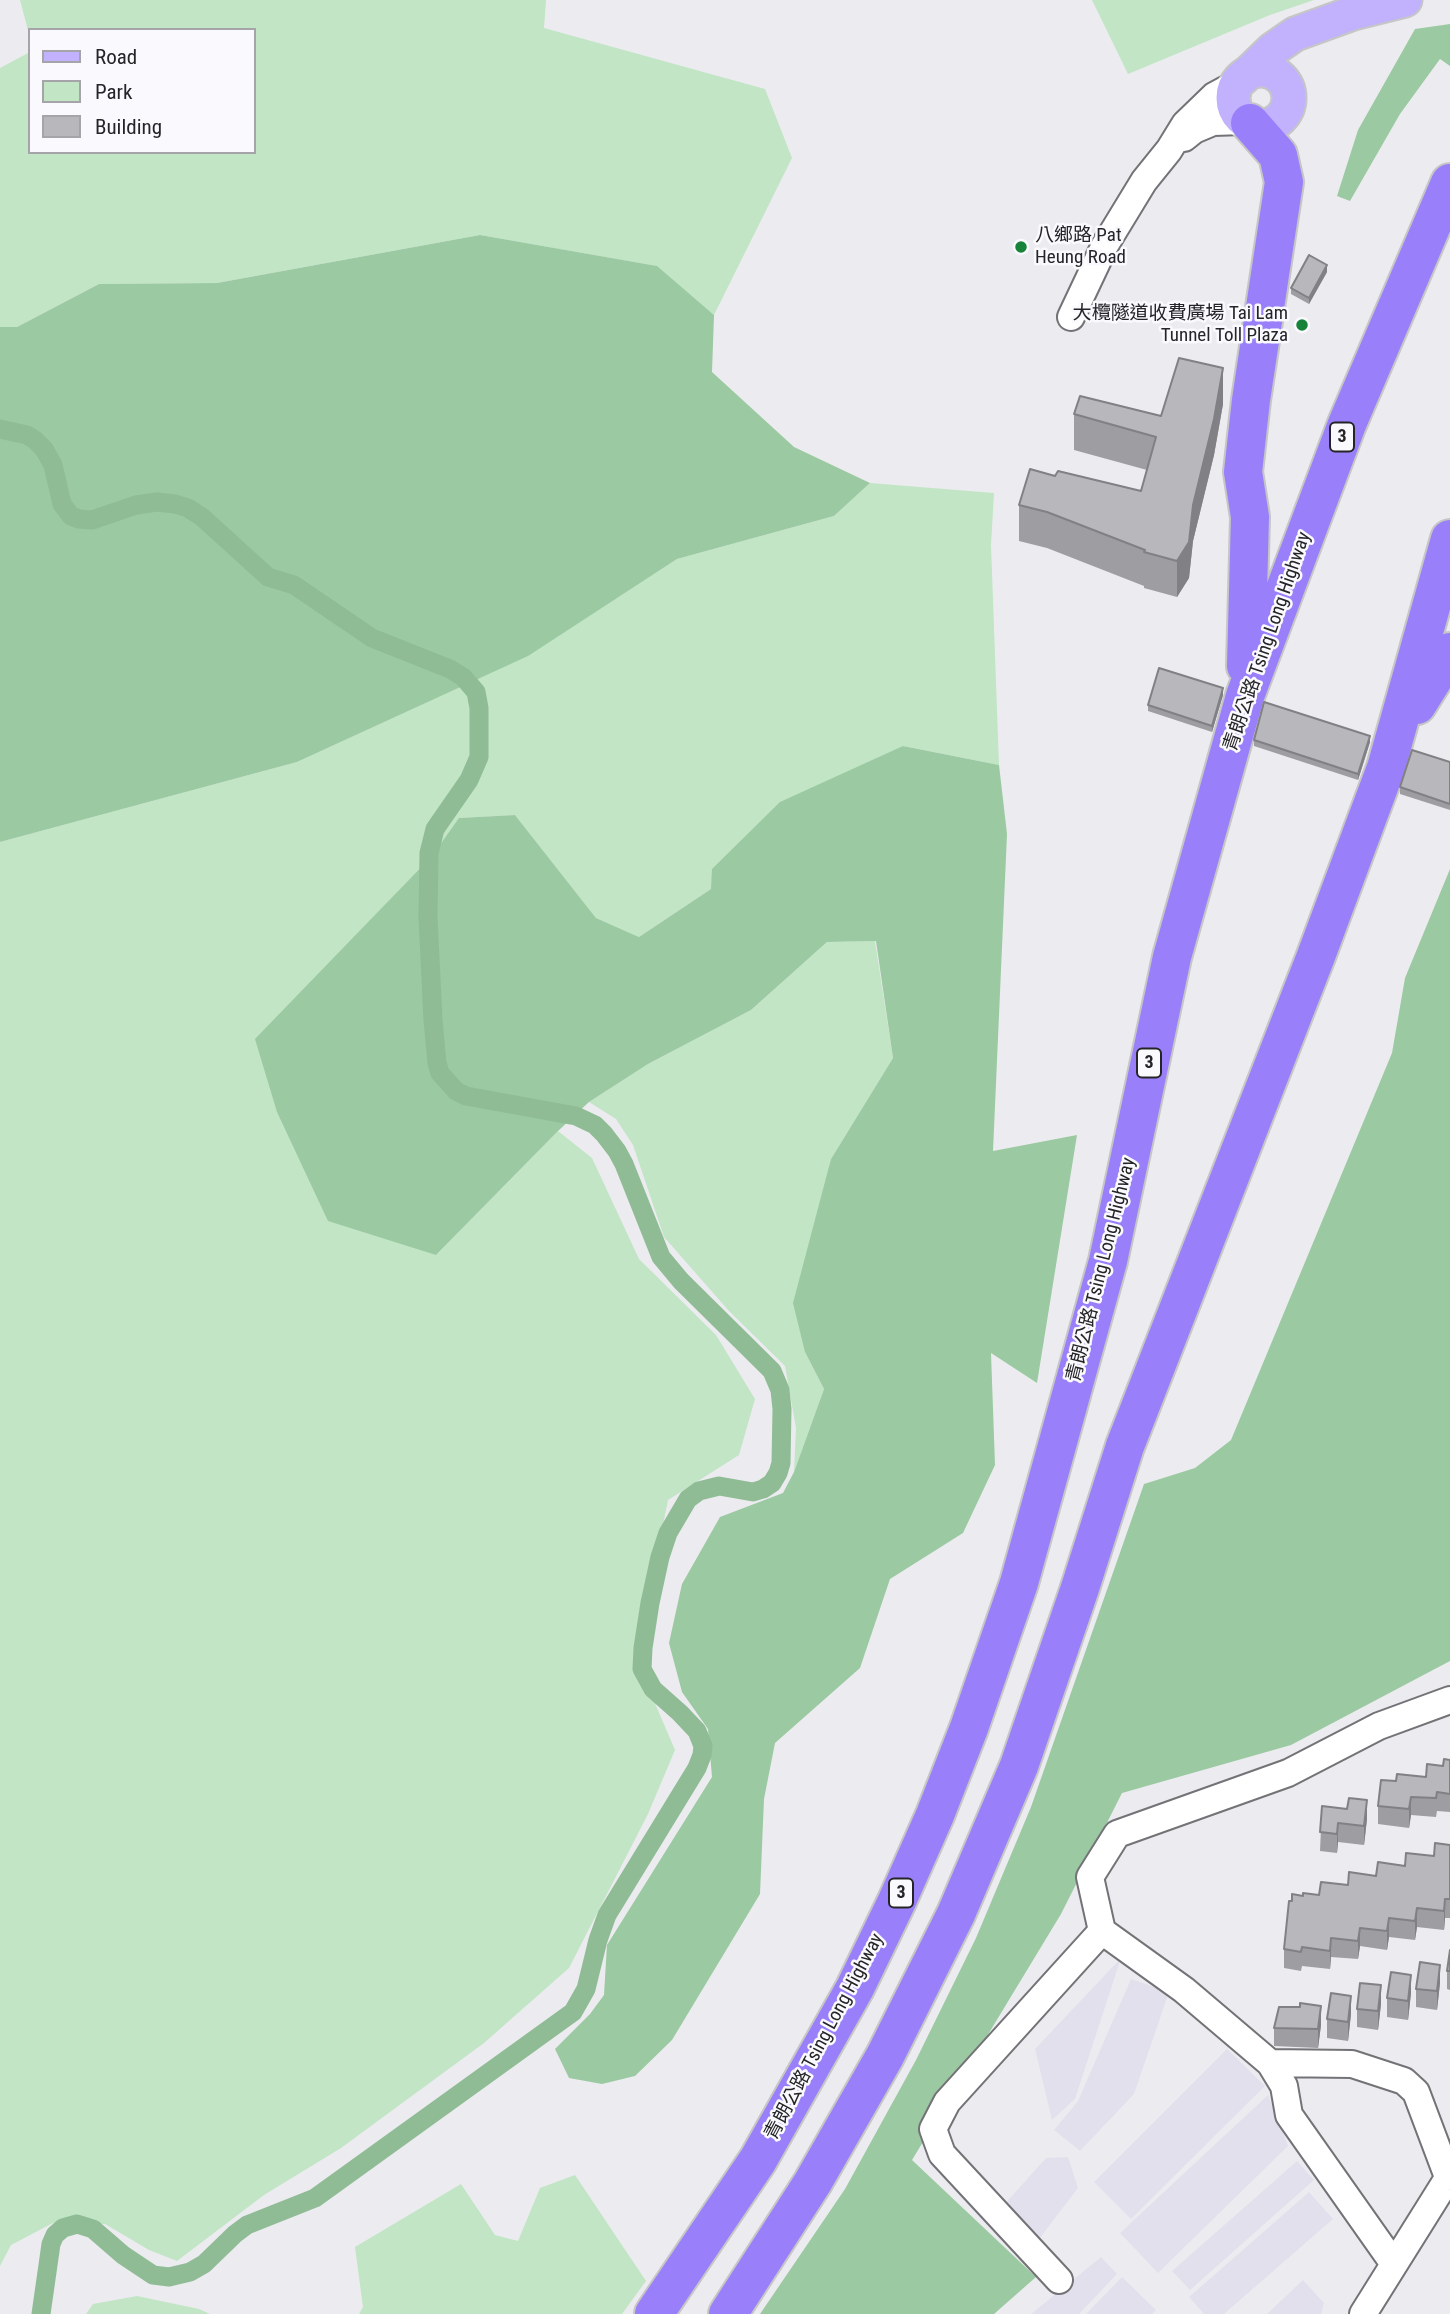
<!DOCTYPE html>
<html>
<head>
<meta charset="utf-8">
<style>
	body { margin:0 }
	#map { position:relative; width:1450px; height:2314px; overflow:hidden; background:#ececf0; font-family:"Roboto Condensed",sans-serif }
	canvas { display:block }
	.legend { position:absolute; left:28px; top:28px; width:228px; height:126px; box-sizing:border-box; background:#faf9fe; border:2px solid #a5a4a8; margin:0; padding:9px 12px; list-style:none; font-size:21px; color:#252527 }
	.legend li { display:flex; align-items:center; gap:14px; height:35px }
	.legend b { width:35px; border:2px solid #a5a4a8 }
</style>
</head>
<body>
<div id="map">
<canvas width="1450" height="2314"></canvas>
<ul class="legend">
<li><b style="height:9px;background:#c2b2fd"></b>Road</li>
<li><b style="height:19px;background:#c1e5c5"></b>Park</li>
<li><b style="height:19px;background:#b8b7bc"></b>Building</li>
</ul>
</div>
<script>
const ctx = document.querySelector('canvas').getContext('2d');
ctx.lineJoin = 'round';
function paint(path, color) {
  ctx.fillStyle = color;
  ctx.fill(path, 'evenodd');
}
function shape(rows) {
  const path = new Path2D();
  for (const r of rows) {
    if (r.length === 3) {
      path.moveTo(r[0] + r[2], r[1]);
      path.arc(r[0], r[1], r[2], 0, 2 * Math.PI);
      continue;
    }
    path.moveTo(r[0], r[1]);
    for (let i = 2; i < r.length; i += 2) path.lineTo(r[i], r[i + 1]);
  }
  return path;
}
function stroke(path, color, width, dash) {
  ctx.strokeStyle = color;
  ctx.lineWidth = width;
  ctx.lineCap = dash ? 'butt' : 'round';
  ctx.setLineDash(dash || []);
  ctx.stroke(path);
}
function write(font, color, halo, rows, align = 'center') {
  ctx.font = font + ' "Roboto Condensed","Noto Sans TC",sans-serif';
  ctx.lineWidth = 5;
  ctx.setLineDash([]);
  ctx.textBaseline = 'middle';
  ctx.strokeStyle = halo;
  ctx.fillStyle = color;
  for (const [text, x, y, turn = 0] of rows) {
    ctx.save();
    ctx.translate(x, y);
    ctx.rotate((+turn || 0) * Math.PI / 180);
    ctx.textAlign = isNaN(turn) ? turn : align;
    if (halo) ctx.strokeText(text, 0, 0);
    ctx.fillText(text, 0, 0);
    ctx.restore();
  }
}
paint(shape([
	[1121,1958,1075,2099,1052,2120,1035,2049],
	[1131,1979,1169,1992,1134,2094,1080,2151,1054,2130,1078,2101],
	[1227,2049,1265,2086,1131,2219,1094,2182],
	[1268,2095,1288,2146,1158,2273,1120,2233],
	[1068,2157,1078,2188,1036,2243,1001,2208,1046,2158],
	[1297,2161,1314,2180,1190,2290,1172,2271],
	[1309,2192,1333,2219,1224,2314,1204,2314,1189,2297],
	[1101,2257,1117,2274,1079,2314,1031,2314],
	[1122,2277,1156,2310,1152,2314,1086,2314],
	[1303,2280,1324,2303,1321,2314,1267,2314]
]), '#e1e0ec');
paint(shape([
	[20,0,546,0,544,28,765,89,792,158,714,315,656,266,480,235,217,283,99,284,17,327,0,327,0,68,30,52,30,152,254,152,254,30,30,30,30,38],
	[1092,0,1314,0,1270,15,1128,74],
	[870,483,994,493,991,545,999,765,903,746,711,889,639,937,596,918,515,815,460,818,432,856,351,941,436,1255,558,1131,592,1158,639,1259,716,1335,755,1399,739,1455,668,1500,636,1659,675,1750,648,1814,569,1968,484,2043,341,2148,264,2195,177,2261,149,2250,105,2224,53,2223,11,2245,0,2266,0,842,297,762,527,656,677,559,834,516],
	[875,941,893,1058,831,1159,805,1352,824,1389,794,1472,796,1428,785,1366,729,1311,664,1237,633,1145,616,1119,589,1102,648,1064,751,1010,827,942],
	[575,2175,646,2281,622,2314,359,2314,363,2307,355,2247,461,2184,495,2235,518,2241,540,2188],
	[137,2296,199,2309,210,2314,86,2314,93,2304]
]), '#c1e5c5');
paint(shape([
	[1450,24,1450,66,1440,59,1400,114,1350,201,1337,196,1358,130,1415,29],
	[480,235,657,266,714,315,712,372,794,447,870,483,834,516,677,559,528,656,297,762,0,842,0,327,17,327,99,284,217,283],
	[903,746,999,765,1007,834,993,1151,1077,1135,1037,1383,991,1353,995,1465,963,1533,890,1579,860,1668,775,1743,764,1799,760,1894,672,2040,635,2076,602,2084,569,2078,555,2049,590,2014,604,1995,607,1945,712,1777,708,1729,682,1692,669,1643,682,1584,720,1517,783,1493,794,1472,824,1389,805,1352,793,1303,831,1159,893,1058,876,941,827,942,751,1010,648,1064,589,1102,558,1131,436,1255,328,1221,277,1112,255,1039,432,856,459,818,515,815,596,918,639,937,711,889,712,869,780,802],
	[1450,869,1450,1661,1291,1745,1122,1793,1061,1914,912,2160,1036,2277,994,2314,760,2314,845,2189,916,2060,976,1938,1031,1807,1144,1484,1195,1468,1231,1440,1392,1053,1405,978]
]), '#9bc9a1');
stroke(shape([
	[0,429,27,435,35,440,44,449,53,465,62,504,71,516,79,519,92,520,136,505,157,502,175,504,188,508,202,517,268,577,294,585,372,638,450,669,463,677,470,685,476,692,479,708,479,757,469,780,435,829,429,853,428,917,433,1020,437,1063,440,1073,456,1091,466,1096,576,1116,595,1125,604,1134,617,1151,624,1164,661,1257,681,1281,772,1371,780,1390,782,1409,781,1463,778,1473,772,1483,763,1489,753,1492,719,1486,699,1491,688,1499,668,1533,660,1557,650,1603,643,1648,642,1669,653,1689,680,1713,697,1731,703,1746,702,1755,697,1768,607,1915,598,1940,586,1989,573,2012,315,2198,247,2225,235,2234,204,2264,190,2272,169,2277,153,2275,123,2255,93,2229,77,2224,63,2228,55,2235,51,2244,41,2314]
]), '#8fbc95', 19);
const minor = shape([
	[1184,138,1194,130,1213,122,1244,121],
	[1071,317,1105,245,1144,181,1169,150,1185,124,1214,96,1238,83],
	[1270,2063,1284,2086,1289,2115,1394,2264],
	[1448,2177,1416,2092,1404,2081,1352,2064,1270,2063,1184,1990,1102,1931,1090,1877,1117,1834,1288,1773,1379,1726,1450,1700],
	[1059,2280,942,2154,933,2129,947,2102,1102,1931],
	[1363,2314,1450,2175]
]);
const major = shape([
	[1261,98,28],
	[1243,78,1272,50,1295,34,1353,13,1405,0]
]);
const highway = shape([
	[1246,666,1250,517,1243,472,1251,400,1284,182,1278,155,1250,123],
	[1417,705,1450,652],
	[654,2314,758,2160,855,1988,897,1901,935,1815,969,1728,1019,1583,1108,1261,1172,957,1245,696,1347,424,1450,183],
	[728,2314,813,2182,885,2056,956,1914,1019,1766,1080,1588,1125,1446,1316,956,1386,768,1450,539]
]);
stroke(minor, '#737377', 30);
stroke(major, '#c6c6c7', 37);
stroke(highway, '#c6c6c7', 42);
stroke(minor, '#fff', 26);
stroke(major, '#c2b2fd', 33);
stroke(highway, '#9a7ffb', 38);
paint(shape([
	[1327,272,1309,304,1291,294,1291,288],
	[1223,404,1214,455,1193,541,1189,578,1177,597,1144,588,1144,586,1047,548,1019,541,1019,505,1055,476,1141,491,1147,470,1074,450,1074,414,1161,416],
	[1223,695,1212,732,1148,711,1148,705],
	[1254,740,1370,742,1358,780,1254,746],
	[1450,762,1450,810,1400,794,1400,787],
	[1450,1760,1450,1812,1437,1811,1436,1817,1411,1815,1409,1828,1378,1824,1378,1806,1396,1781,1426,1777,1443,1766],
	[1322,1806,1367,1819,1364,1845,1338,1842,1337,1853,1320,1851],
	[1450,1845,1450,1918,1445,1918,1444,1930,1417,1927,1415,1940,1389,1937,1387,1950,1360,1946,1358,1959,1331,1957,1330,1969,1302,1966,1301,1971,1284,1968,1284,1949,1292,1901,1303,1896,1319,1895,1348,1885,1434,1856],
	[1450,1950,1450,1990,1447,1989,1447,1971],
	[1440,1983,1437,2010,1416,2007,1416,1989],
	[1411,1993,1408,2020,1387,2017,1387,1998],
	[1381,2004,1378,2030,1357,2027,1357,2009],
	[1351,2014,1348,2041,1327,2038,1327,2019],
	[1321,2025,1318,2048,1274,2046,1274,2028]
]), '#9e9da2');
paint(shape([
	[1327,265,1327,272,1309,304,1309,298],
	[1223,368,1223,404,1214,455,1193,541,1189,578,1177,597,1177,561],
	[1223,688,1223,695,1212,732,1212,726],
	[1370,736,1370,742,1358,780,1358,774],
	[1411,1797,1411,1815,1409,1828,1409,1809],
	[1367,1800,1367,1819,1364,1845,1364,1826],
	[1338,1823,1338,1842,1337,1853,1337,1834],
	[1445,1899,1445,1918,1444,1930,1444,1911],
	[1417,1908,1417,1927,1415,1940,1415,1921],
	[1389,1918,1389,1937,1387,1950,1387,1931],
	[1360,1928,1360,1946,1358,1959,1358,1941],
	[1331,1938,1331,1957,1330,1969,1330,1951],
	[1440,1965,1440,1983,1437,2010,1437,1991],
	[1411,1975,1411,1993,1408,2020,1408,2001],
	[1381,1985,1381,2004,1378,2030,1378,2011],
	[1351,1996,1351,2014,1348,2041,1348,2022],
	[1321,2006,1321,2025,1318,2048,1318,2029]
]), '#818084');
const building = shape([
	[1309,255,1327,265,1309,298,1291,288,1309,255],
	[1179,358,1223,368,1214,419,1193,505,1189,542,1177,561,1144,552,1145,550,1047,512,1019,505,1030,469,1055,476,1058,471,1141,491,1156,437,1074,414,1080,396,1161,416,1179,358],
	[1159,668,1223,688,1212,726,1148,705,1159,668],
	[1264,702,1370,736,1358,774,1254,740,1264,702],
	[1412,750,1450,762,1450,804,1400,787,1412,750],
	[1444,1759,1450,1760,1450,1794,1437,1792,1436,1798,1411,1797,1409,1809,1378,1806,1381,1780,1396,1781,1397,1774,1426,1777,1427,1764,1443,1766,1444,1759],
	[1349,1798,1367,1800,1364,1826,1338,1823,1337,1834,1320,1832,1322,1806,1347,1809,1349,1798],
	[1435,1843,1450,1845,1450,1899,1445,1899,1444,1911,1417,1908,1415,1921,1389,1918,1387,1931,1360,1928,1358,1941,1331,1938,1330,1951,1302,1947,1301,1952,1284,1949,1289,1901,1292,1901,1292,1894,1303,1896,1303,1893,1319,1895,1321,1882,1348,1885,1349,1872,1376,1876,1378,1862,1405,1866,1406,1853,1434,1856,1435,1843],
	[1450,1950,1450,1971,1447,1971,1450,1950],
	[1420,1962,1440,1965,1437,1991,1416,1989,1420,1962],
	[1391,1972,1411,1975,1408,2001,1387,1998,1391,1972],
	[1360,1983,1381,1985,1378,2011,1357,2009,1360,1983],
	[1331,1993,1351,1996,1348,2022,1327,2019,1331,1993],
	[1300,2003,1321,2006,1318,2029,1274,2028,1279,2007,1300,2007,1300,2003]
]);
paint(building, '#b8b7bc');
stroke(building, '#818084', 2);
for (const [x, y, r, color] of [
	[1021,247,7,"#178339"],
	[1302,325,7,"#178339"]
]) {
  const dot = new Path2D();
  dot.arc(x, y, r, 0, 2 * Math.PI);
  ctx.fillStyle = color;
  ctx.fill(dot);
  stroke(dot, '#faf9fe', 2.5);
}
for (const [x, y, w] of [
	[1342,437,24],
	[1149,1063,24],
	[901,1893,24]
]) {
  const box = new Path2D();
  box.roundRect(x - w / 2, y - 14.5, w, 29, 5);
  ctx.fillStyle = '#faf9fe';
  ctx.fill(box);
  stroke(box, '#252527', 2);
}
write('bold 18px', '#252527', null, [
	["3",1342,437],
	["3",1149,1063],
	["3",901,1893]
]);
write('19px', '#252527', '#faf9fe', [
	["八鄉路 Pat",1035,236],
	["Heung Road",1035,258],
	["大欖隧道收費廣場 Tai Lam",1288,314,"right"],
	["Tunnel Toll Plaza",1288,336,"right"]
], 'left');
write('19px', '#252527', '#faf9fe', [
	["青朗公路 Tsing Long Highway",1268,642,-71],
	["青朗公路 Tsing Long Highway",1102,1270,-76],
	["青朗公路 Tsing Long Highway",825,2037,-62]
]);
</script>
</body>
</html>
